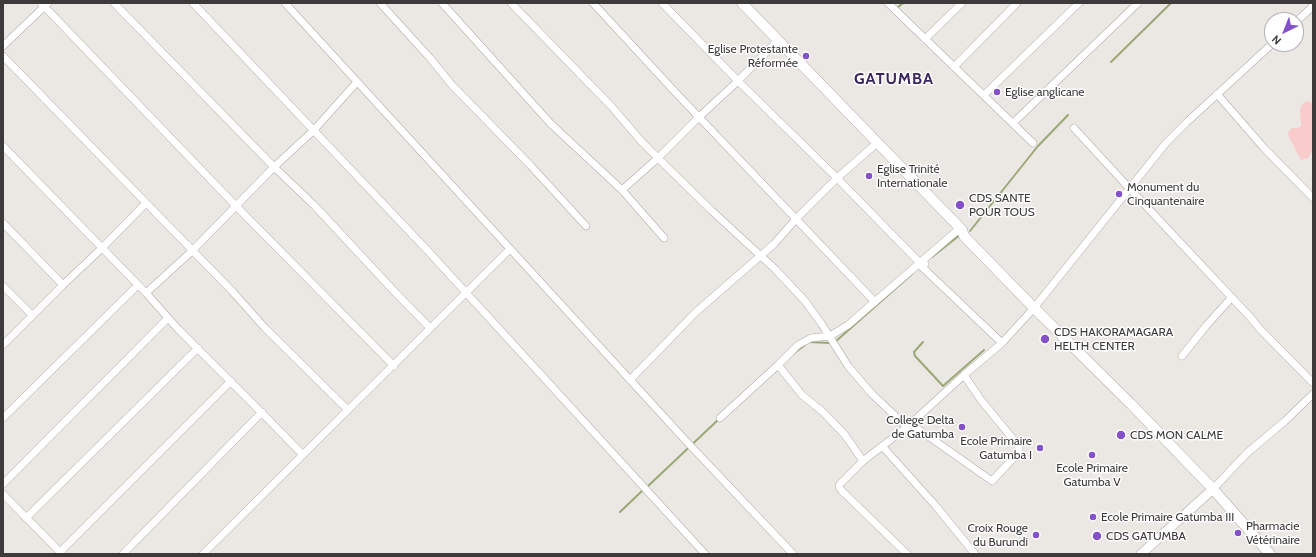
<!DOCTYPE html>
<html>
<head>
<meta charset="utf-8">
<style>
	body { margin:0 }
	#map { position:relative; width:1316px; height:557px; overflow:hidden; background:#ebe7e3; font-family:Cabin,sans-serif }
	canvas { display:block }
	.frame { position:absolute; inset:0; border:4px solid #3c3b39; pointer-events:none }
	.north { position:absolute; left:1264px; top:12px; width:40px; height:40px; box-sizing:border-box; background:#fff; border:1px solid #b1b1b0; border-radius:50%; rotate:223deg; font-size:11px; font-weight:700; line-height:16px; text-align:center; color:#3c3b39 }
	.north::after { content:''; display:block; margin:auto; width:14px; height:18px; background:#8451c9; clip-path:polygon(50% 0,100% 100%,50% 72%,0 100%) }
</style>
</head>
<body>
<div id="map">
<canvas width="1316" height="557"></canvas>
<div class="frame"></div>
<div class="north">N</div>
</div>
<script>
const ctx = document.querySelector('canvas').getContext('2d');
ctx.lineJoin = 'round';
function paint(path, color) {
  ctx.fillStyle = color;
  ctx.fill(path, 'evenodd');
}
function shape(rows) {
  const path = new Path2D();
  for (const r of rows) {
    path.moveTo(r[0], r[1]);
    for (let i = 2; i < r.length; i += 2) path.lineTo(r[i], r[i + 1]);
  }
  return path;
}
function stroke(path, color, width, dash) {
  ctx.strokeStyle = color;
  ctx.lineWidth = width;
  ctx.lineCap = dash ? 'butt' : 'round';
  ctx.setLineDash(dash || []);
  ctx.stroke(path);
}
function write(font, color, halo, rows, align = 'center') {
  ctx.font = font + ' Cabin,sans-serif';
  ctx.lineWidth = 3;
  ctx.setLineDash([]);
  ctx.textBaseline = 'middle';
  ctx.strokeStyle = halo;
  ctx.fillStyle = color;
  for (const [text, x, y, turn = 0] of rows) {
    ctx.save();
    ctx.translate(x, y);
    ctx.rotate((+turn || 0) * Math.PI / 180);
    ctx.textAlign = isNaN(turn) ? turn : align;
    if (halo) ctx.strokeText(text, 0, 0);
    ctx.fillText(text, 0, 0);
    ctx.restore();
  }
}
paint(shape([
	[1309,101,1313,105,1313,149,1308,158,1301,160,1288,135,1289,131,1292,128,1297,128,1301,126,1301,122,1300,113,1301,106,1305,102]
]), '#facbcb');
stroke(shape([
	[897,8,903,3],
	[1111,62,1171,3],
	[970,231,1038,146,1068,115],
	[932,257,960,235],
	[809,342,830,343],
	[835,342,912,274],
	[923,342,914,352,915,356,943,386,984,350],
	[793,354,805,345],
	[647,487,719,419],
	[620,512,643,490]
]), '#99a876', 2);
const street = shape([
	[41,3,236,206,394,366],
	[114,3,274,167,314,205,393,290,430,328],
	[193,3,428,251,705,554],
	[285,3,687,442,793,554],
	[380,3,430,58,452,85,531,166,586,226],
	[442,3,551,124,622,190,664,238],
	[511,3,612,107,641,141,665,165,712,211,775,269,805,301,821,323,848,366,872,394,907,427],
	[593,3,677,94,875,302],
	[662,3,738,81,837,178,920,263],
	[888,3,1033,143],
	[1296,22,1313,6],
	[925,39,962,3],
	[3,46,48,3],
	[3,56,232,291,265,328,348,410],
	[954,67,1017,3],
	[1217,94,1264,148,1313,198],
	[984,95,1079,3],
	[1013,123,1138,3],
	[1074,128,1130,189,1251,318,1259,328,1313,383],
	[3,146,146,293,178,329,266,417,303,455],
	[622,190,658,158,699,117,738,81,778,40],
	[3,223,63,285],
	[923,261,925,264,922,267,1002,343],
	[3,286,32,315],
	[146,293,192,251,274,167,313,131,357,82],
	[3,345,63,285,102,248,146,203],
	[1182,356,1206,326,1232,297],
	[778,365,802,395,823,412,845,435,863,461],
	[630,380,696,312,774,244,796,219,837,178,877,143],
	[3,418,138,285],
	[720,418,778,365,798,345,811,338,830,336,848,325,960,228],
	[911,424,992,481,1019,452,1019,448,1017,444,981,400,964,375],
	[882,446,935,505,975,554],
	[3,484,168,318],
	[1213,489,1247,453,1285,421,1313,394],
	[3,494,62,554],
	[26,518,198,348],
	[60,552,231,381],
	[123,554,262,412],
	[203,554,510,249],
	[907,554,842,491,839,487,840,484,863,461,907,427,964,375,1002,343,1034,308,1166,143,1187,122,1272,44]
]);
const secondary = shape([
	[1141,554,1213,489]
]);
const primary = shape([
	[742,3,962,230,964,236,1034,308,1131,404,1213,489,1270,554]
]);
stroke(street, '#b1ada9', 8);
stroke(secondary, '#b1ada9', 10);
stroke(primary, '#b1ada9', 11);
stroke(street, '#fff', 7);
stroke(secondary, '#fff', 9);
stroke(primary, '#fff', 10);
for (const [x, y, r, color] of [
	[806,56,4,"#8451c9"],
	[997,92,4,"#8451c9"],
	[869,176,4,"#8451c9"],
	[1119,194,4,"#8451c9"],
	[960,205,5,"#8451c9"],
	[1045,339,5,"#8451c9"],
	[962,427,4,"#8451c9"],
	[1121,435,5,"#8451c9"],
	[1040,448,4,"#8451c9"],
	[1092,455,4,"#8451c9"],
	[1093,517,4,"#8451c9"],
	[1238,533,4,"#8451c9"],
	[1036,535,4,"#8451c9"],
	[1097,536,5,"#8451c9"]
]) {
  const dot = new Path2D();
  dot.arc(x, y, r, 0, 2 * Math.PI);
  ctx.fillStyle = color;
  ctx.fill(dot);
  stroke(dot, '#fff', 1.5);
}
write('12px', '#3c3b39', '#fff', [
	["Eglise Protestante",798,49,"right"],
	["Réformée",798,63,"right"],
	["Eglise anglicane",1005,92],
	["Eglise Trinité",877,169],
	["Internationale",877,183],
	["Monument du",1127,187],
	["Cinquantenaire",1127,201],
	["CDS SANTE",969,198],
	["POUR TOUS",969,212],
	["CDS HAKORAMAGARA",1054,332],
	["HELTH CENTER",1054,346],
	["College Delta",954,420,"right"],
	["de Gatumba",954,434,"right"],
	["CDS MON CALME",1130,435],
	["Ecole Primaire",1032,441,"right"],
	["Gatumba I",1032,455,"right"],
	["Ecole Primaire",1092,468,"center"],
	["Gatumba V",1092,482,"center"],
	["Ecole Primaire Gatumba III",1101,517],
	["Pharmacie",1246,526],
	["Vétérinaire",1246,540],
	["Croix Rouge",1028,528,"right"],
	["du Burundi",1028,542,"right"],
	["CDS GATUMBA",1106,536]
], 'left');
ctx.letterSpacing = '1px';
write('bold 16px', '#3d255f', '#fff', [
	["GATUMBA",894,79]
]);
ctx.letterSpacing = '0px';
</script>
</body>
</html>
